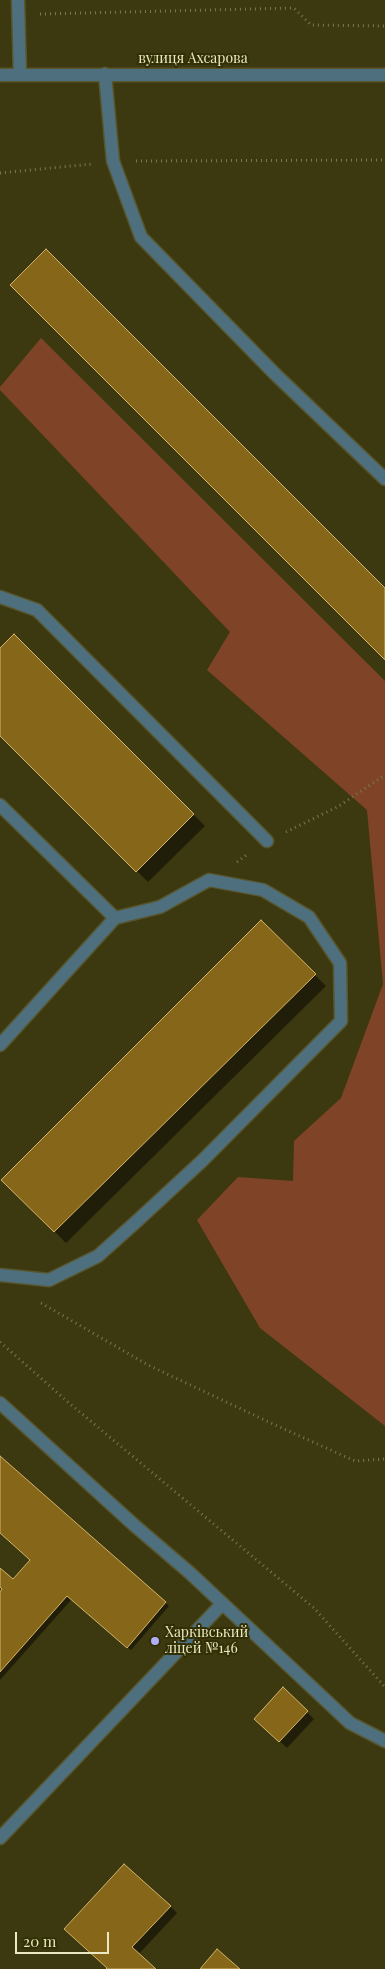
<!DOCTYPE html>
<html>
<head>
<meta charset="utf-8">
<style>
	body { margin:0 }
	#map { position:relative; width:385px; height:1969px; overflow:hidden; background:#3c3910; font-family:"Playfair Display",serif }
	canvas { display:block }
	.scale { position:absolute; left:15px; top:1932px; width:94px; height:22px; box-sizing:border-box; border:2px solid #ebe9c3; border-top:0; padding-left:6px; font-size:15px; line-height:18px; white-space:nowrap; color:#ebe9c3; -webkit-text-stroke:4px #322f04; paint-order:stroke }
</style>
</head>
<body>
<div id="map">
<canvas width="385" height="1969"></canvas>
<div class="scale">20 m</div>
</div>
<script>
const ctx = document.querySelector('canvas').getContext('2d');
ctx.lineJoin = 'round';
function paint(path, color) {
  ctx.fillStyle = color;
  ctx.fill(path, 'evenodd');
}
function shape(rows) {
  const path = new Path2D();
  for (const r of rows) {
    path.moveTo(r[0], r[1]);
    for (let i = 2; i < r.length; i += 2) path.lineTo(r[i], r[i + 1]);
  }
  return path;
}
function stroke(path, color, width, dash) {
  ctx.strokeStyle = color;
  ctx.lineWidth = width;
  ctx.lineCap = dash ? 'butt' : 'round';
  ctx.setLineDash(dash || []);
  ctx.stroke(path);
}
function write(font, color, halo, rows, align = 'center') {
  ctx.font = font + ' "Playfair Display",serif';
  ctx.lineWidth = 4;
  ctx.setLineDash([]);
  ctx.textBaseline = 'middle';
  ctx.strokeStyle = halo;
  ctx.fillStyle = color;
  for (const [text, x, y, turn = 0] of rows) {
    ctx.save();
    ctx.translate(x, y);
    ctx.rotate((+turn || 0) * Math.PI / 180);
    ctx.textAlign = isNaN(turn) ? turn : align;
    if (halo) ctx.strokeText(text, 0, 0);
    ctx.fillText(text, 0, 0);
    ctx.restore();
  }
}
paint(shape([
	[41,338,385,681,385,1426,260,1328,197,1220,238,1177,293,1181,294,1141,341,1098,383,984,367,810,207,670,230,632,0,390,0,387]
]), '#7f4428');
paint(shape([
	[14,635,205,826,148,882,0,734,0,649],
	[261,922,326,986,66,1243,3,1180],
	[0,1457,169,1606,131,1650,72,1599,0,1680,0,1593,4,1589,0,1586,0,1570,13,1581,32,1560,0,1532],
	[283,1689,314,1719,287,1748,263,1725],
	[170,1906,177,1913,138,1955,154,1969,108,1969]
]), '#0007');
const building = shape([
	[46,249,385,588,385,660,10,285,46,249],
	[14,634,194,814,136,872,0,736,0,648,14,634],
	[261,920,316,974,54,1232,1,1180,261,920],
	[0,1456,166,1602,127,1648,67,1596,0,1672,0,1592,2,1589,0,1587,0,1568,13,1579,30,1560,0,1533,0,1456],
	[283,1687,308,1711,279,1742,254,1719,283,1687],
	[124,1864,171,1906,132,1947,156,1969,106,1969,107,1968,64,1929,124,1864],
	[217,1949,240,1969,200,1969,217,1949]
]);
paint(building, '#866719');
stroke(building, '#d4b36a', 1);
const minor = shape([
	[18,0,20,75],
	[105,74,113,161,141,237,275,374,385,479],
	[0,75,385,75],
	[0,597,37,610,267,841],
	[0,805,115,918],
	[0,1045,115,918,160,907,209,880,263,890,309,917,340,963,341,1021,203,1160,137,1221,98,1256,49,1280,0,1275],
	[0,1403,134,1525,190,1573,350,1723,385,1741],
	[0,1838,222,1604]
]);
stroke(minor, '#58552d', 15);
stroke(shape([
	[40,14,294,8,311,25,385,26],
	[136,161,385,160],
	[0,173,92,164],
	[286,832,339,806,385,775],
	[237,862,248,854],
	[41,1303,148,1365,273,1424,355,1461,385,1459],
	[0,1342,69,1403,314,1608,385,1687]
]), '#7a7850', 3, [1, 4]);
stroke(minor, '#4e707e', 12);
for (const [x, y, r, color] of [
	[155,1641,5,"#b0aefa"]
]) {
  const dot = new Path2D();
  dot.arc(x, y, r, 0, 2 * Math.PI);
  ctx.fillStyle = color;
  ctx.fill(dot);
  stroke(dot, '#322f04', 2);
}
write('14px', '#ebe9c3', '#322f04', [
	["вулиця Ахсарова",193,59]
]);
write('14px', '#ebe9c3', '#322f04', [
	["Харківський",165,1633],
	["ліцей №146",165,1649]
], 'left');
</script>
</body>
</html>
